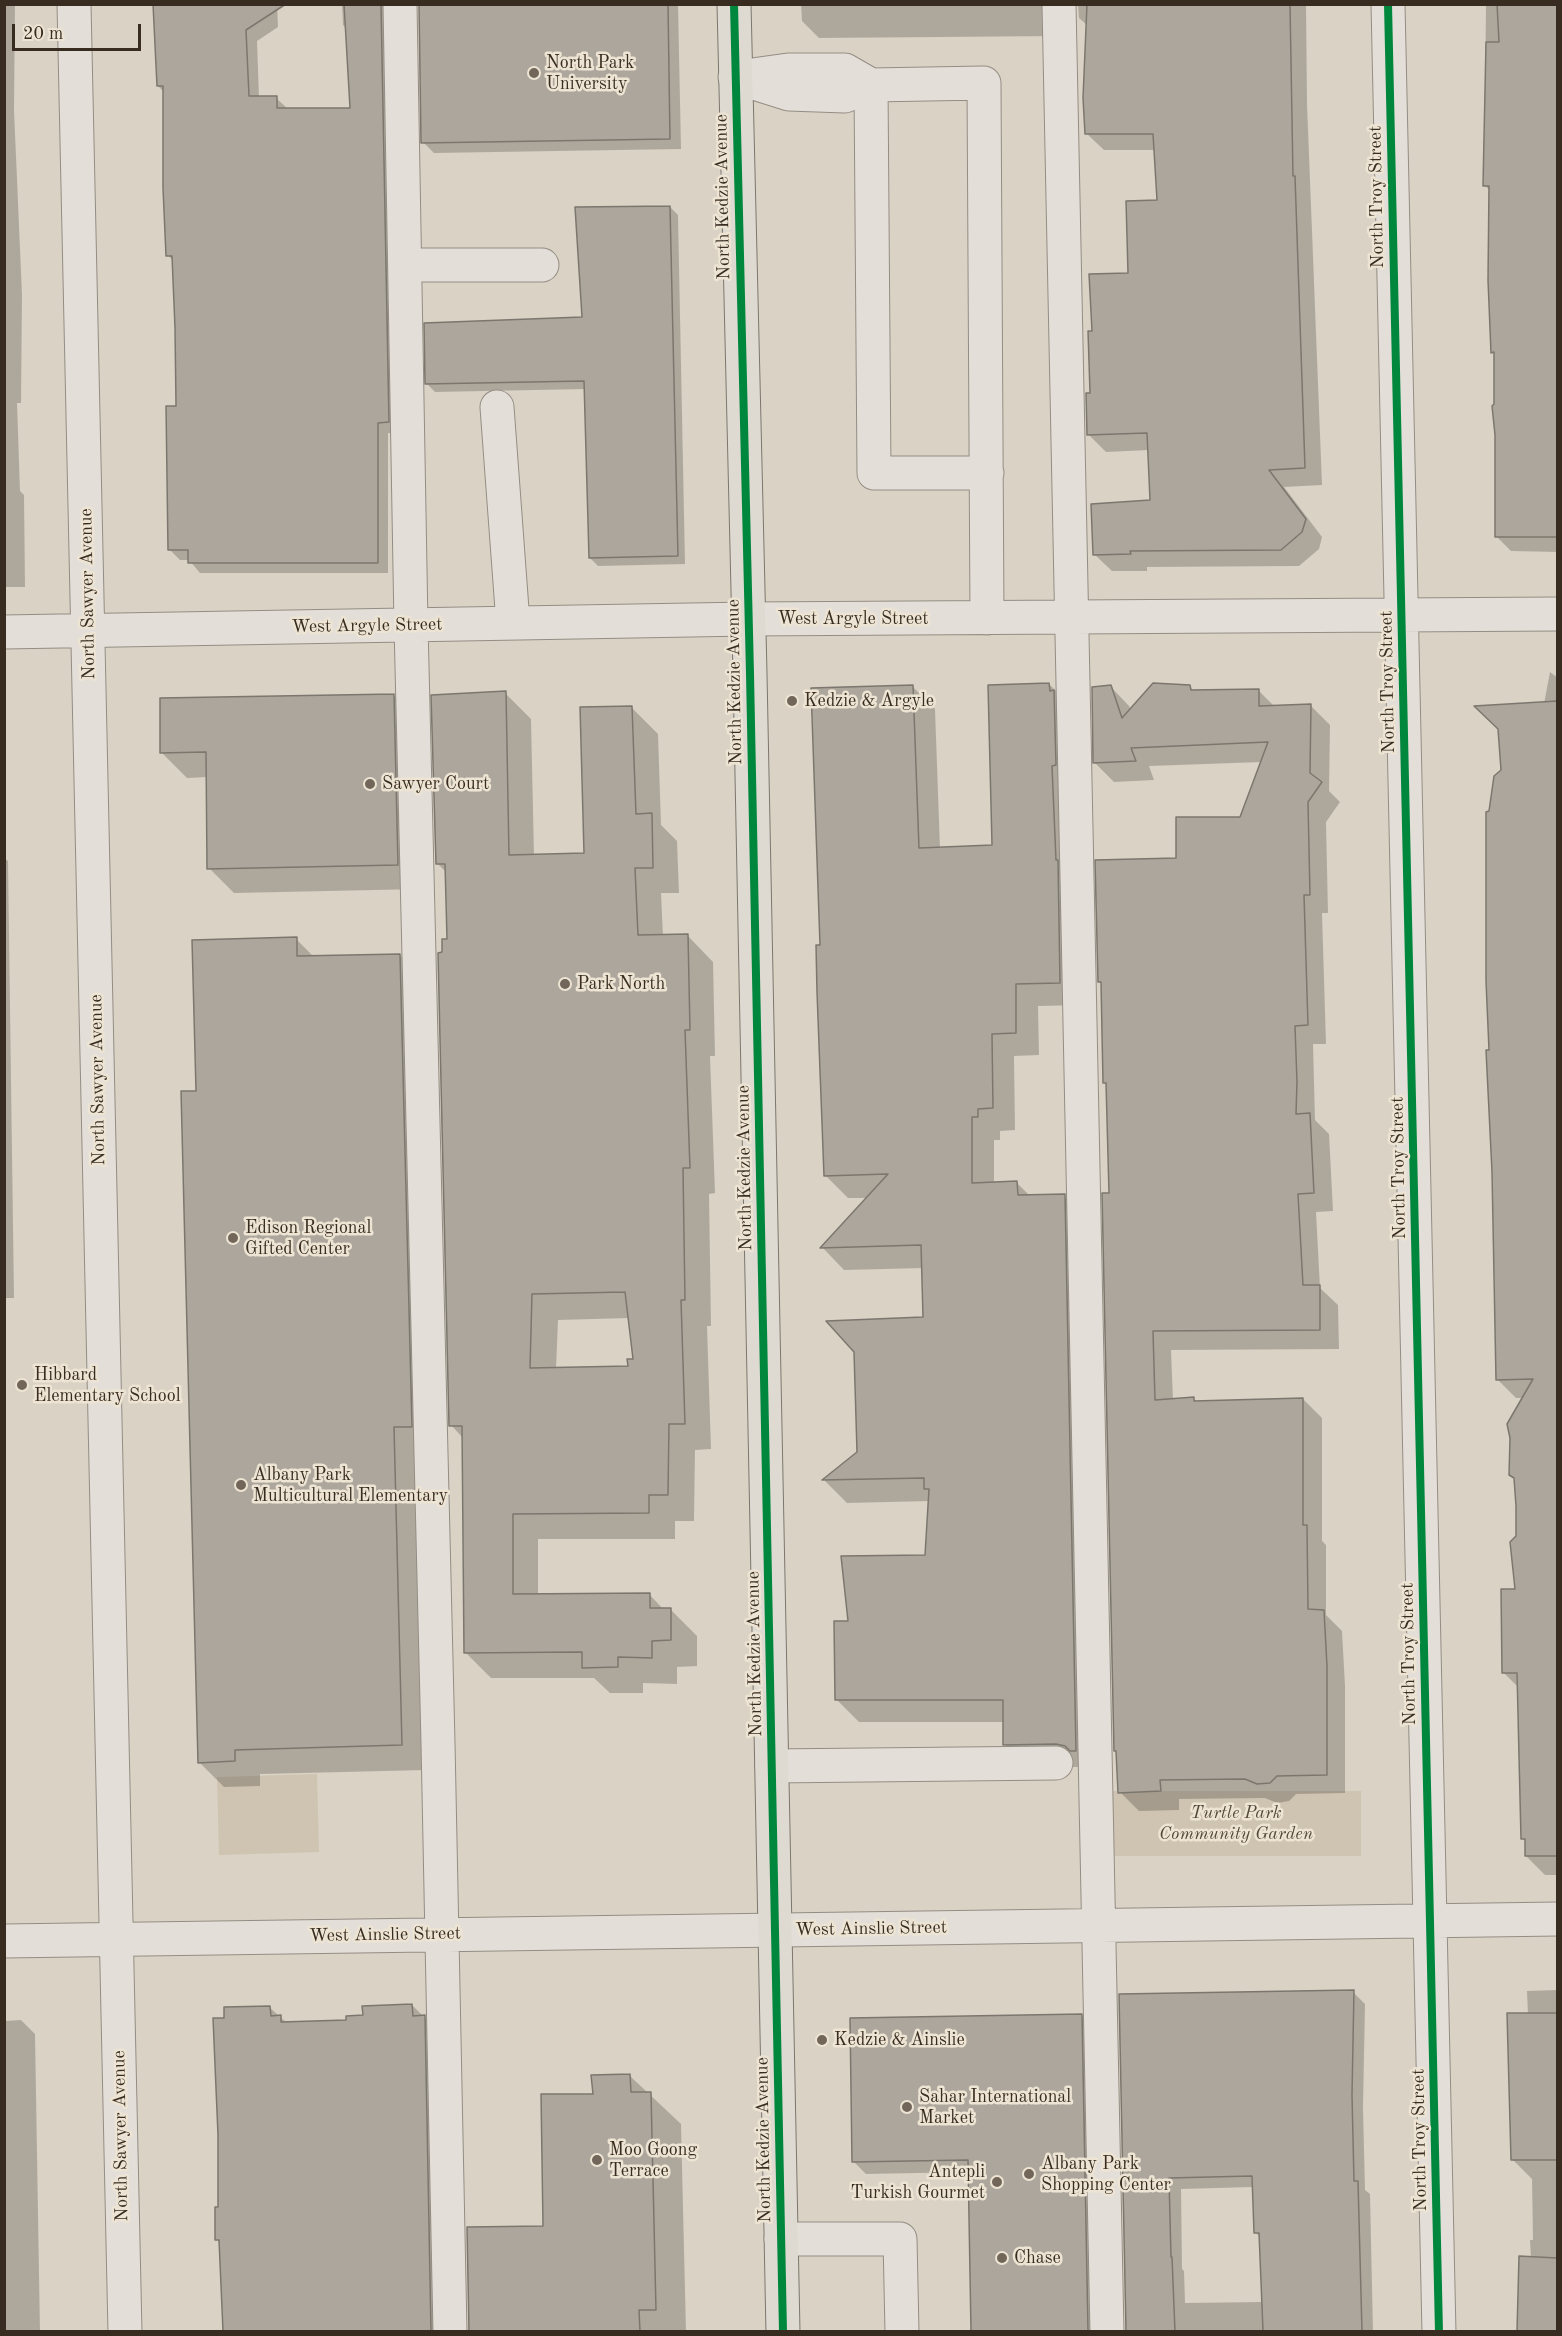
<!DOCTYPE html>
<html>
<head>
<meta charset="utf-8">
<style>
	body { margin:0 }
	#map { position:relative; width:1562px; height:2336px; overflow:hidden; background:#dad2c4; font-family:"Old Standard TT",serif }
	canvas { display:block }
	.frame { position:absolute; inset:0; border:6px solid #382c20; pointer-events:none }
	.scale { position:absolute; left:12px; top:24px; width:129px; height:27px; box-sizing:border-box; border:3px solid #382c20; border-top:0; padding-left:8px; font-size:18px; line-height:21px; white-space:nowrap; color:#382c20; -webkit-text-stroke:4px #ede4d3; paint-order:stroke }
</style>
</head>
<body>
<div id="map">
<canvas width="1562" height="2336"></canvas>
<div class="frame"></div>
<div class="scale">20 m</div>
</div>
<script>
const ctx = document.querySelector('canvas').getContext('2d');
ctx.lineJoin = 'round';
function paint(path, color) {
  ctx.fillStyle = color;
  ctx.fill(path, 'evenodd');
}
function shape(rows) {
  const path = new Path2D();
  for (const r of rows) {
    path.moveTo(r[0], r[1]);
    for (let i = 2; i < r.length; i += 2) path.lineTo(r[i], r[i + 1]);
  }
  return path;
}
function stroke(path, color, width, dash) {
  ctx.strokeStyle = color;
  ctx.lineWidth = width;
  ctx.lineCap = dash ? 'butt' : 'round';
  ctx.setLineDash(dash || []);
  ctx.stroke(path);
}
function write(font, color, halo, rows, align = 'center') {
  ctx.font = font + ' "Old Standard TT",serif';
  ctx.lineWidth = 5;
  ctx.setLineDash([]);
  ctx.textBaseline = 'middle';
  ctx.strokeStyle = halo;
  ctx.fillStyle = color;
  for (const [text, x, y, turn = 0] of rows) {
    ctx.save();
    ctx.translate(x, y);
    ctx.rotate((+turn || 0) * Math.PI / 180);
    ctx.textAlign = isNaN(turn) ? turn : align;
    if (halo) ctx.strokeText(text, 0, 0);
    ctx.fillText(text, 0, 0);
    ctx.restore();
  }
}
paint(shape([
	[317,1774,319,1852,219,1855,217,1777],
	[1112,1791,1361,1791,1361,1856,1112,1856]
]), '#cfc4b1');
paint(shape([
	[4,4,15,4,14,110,22,295,21,403,17,403,20,491,24,495,25,587,4,587],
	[277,4,278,27,257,41,259,98,276,98,288,109,351,109,347,29,343,25,342,4,395,4,399,433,388,433,388,573,200,573,189,560,180,560,169,549,178,407,173,261,168,255,164,92,158,86],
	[420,4,678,4,681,149,434,153,423,142],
	[801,4,1068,4,1057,36,819,38,802,21],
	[1078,4,1306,4,1307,104,1322,485,1284,487,1322,537,1319,549,1299,566,1147,567,1147,571,1112,571,1094,554,1151,502,1149,450,1106,452,1089,435,1093,332,1130,275,1158,201,1155,150,1104,150,1086,133,1088,26,1079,18],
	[1486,4,1558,4,1558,552,1511,551,1496,536,1496,355,1493,352,1491,191,1484,185],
	[670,207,678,215,685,564,598,566,590,558,586,389,435,392,427,384,583,319],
	[1550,672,1558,678,1558,1875,1545,1875,1526,1856,1526,1842,1522,1838,1519,1688,1504,1673,1516,1590,1516,1480,1510,1474,1524,1398,1516,1398,1497,1379,1491,1052,1491,813,1503,770,1544,704],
	[1049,684,1072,707,1083,1005,1038,1006,1039,1055,1014,1056,1015,1130,1000,1131,1000,1140,994,1140,994,1183,1017,1183,1030,1196,1064,1196,1087,1219,1080,1767,1028,1767,1005,1744,1004,1722,859,1722,836,1699,850,1622,927,1556,930,1501,847,1503,825,1481,859,1452,925,1319,923,1268,844,1270,822,1247,868,1198,848,1198,825,1175,822,947,912,686,935,709,940,849,993,846],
	[1110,686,1129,706,1131,710,1189,686,1194,691,1258,690,1275,707,1311,706,1330,725,1329,791,1340,802,1326,822,1328,913,1322,913,1326,1044,1313,1044,1315,1120,1329,1134,1333,1211,1316,1212,1320,1288,1338,1305,1339,1349,1171,1350,1173,1400,1194,1399,1198,1403,1303,1399,1322,1418,1322,1541,1326,1545,1326,1615,1342,1631,1345,1686,1345,1793,1296,1794,1289,1801,1277,1803,1265,1798,1179,1799,1179,1810,1139,1811,1120,1792,1110,1195,1107,1085,1104,1082,1103,985,1099,981,1178,860,1241,818,1262,762,1149,766,1154,780,1114,782,1095,763],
	[505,693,531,719,534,856,586,855,632,708,658,734,661,825,677,841,679,893,661,893,663,936,687,935,713,962,715,1056,710,1056,715,1193,709,1194,711,1326,707,1326,711,1449,695,1450,694,1521,675,1521,675,1539,538,1539,538,1596,649,1594,664,1610,671,1610,697,1636,697,1666,677,1667,677,1684,643,1683,643,1693,610,1693,594,1678,491,1678,465,1652,463,1438,451,1425,443,954,449,940,447,873,437,863],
	[630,1318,635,1360,630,1367,556,1369,558,1320],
	[393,695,418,720,422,889,234,893,209,868,208,777,187,778,162,753],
	[4,858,8,861,14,1298,4,1298],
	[296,939,314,957,400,955,425,980,426,1770,260,1774,260,1786,224,1787,199,1762,197,1092],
	[1558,1990,1558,2332,1519,2332,1520,2257,1531,2258,1530,2240,1533,2240,1532,2179,1512,2159,1528,2015,1527,1991],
	[1353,1992,1365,2004,1363,2108,1365,2190,1370,2194,1373,2332,1127,2332,1120,1996],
	[1253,2187,1255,2232,1261,2238,1263,2302,1185,2303,1184,2271,1182,2269,1181,2189],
	[412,2005,455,2048,461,2332,224,2332,221,2244,216,2239,220,2208,226,2020,269,2007,287,2023,347,2021],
	[1081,2016,1093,2028,1099,2332,972,2332,970,2172,866,2174,853,2161],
	[21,2020,35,2034,40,2332,4,2332,4,2021],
	[630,2076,681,2124,686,2332,470,2332,468,2229,545,2228,594,2095]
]), '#0003');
const building = shape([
	[153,4,286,4,246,30,249,96,277,96,277,108,350,108,344,4,381,4,389,422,378,423,378,563,188,563,188,550,168,550,166,406,176,406,175,328,172,256,166,256,163,188,163,86,157,86,153,4],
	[419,4,668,4,670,139,421,143,419,4],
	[1087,4,1290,4,1293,176,1295,176,1305,468,1269,470,1306,519,1302,532,1281,550,1130,551,1131,554,1093,555,1091,504,1150,500,1147,433,1087,435,1086,393,1090,393,1088,331,1092,331,1089,274,1128,273,1126,201,1157,200,1153,134,1085,134,1083,98,1087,4],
	[1497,4,1557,4,1557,537,1495,537,1495,435,1492,406,1494,404,1494,352,1491,353,1488,280,1489,186,1483,186,1486,42,1499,42,1497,4],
	[670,206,678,556,589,558,584,381,425,384,424,323,582,317,575,207,670,206],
	[1049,683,1050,691,1054,690,1056,765,1052,766,1056,860,1058,860,1060,983,1016,984,1016,1033,992,1034,993,1108,978,1109,978,1117,972,1117,972,1183,1017,1181,1018,1195,1065,1194,1076,1751,1070,1751,1065,1746,1056,1744,1003,1745,1003,1700,835,1700,834,1621,848,1621,841,1556,925,1555,929,1489,924,1489,924,1478,822,1480,857,1452,854,1352,826,1321,923,1317,921,1245,820,1248,888,1174,824,1176,817,992,816,945,820,945,811,688,913,685,919,848,992,845,988,685,1049,683],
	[1153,683,1190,685,1191,690,1259,689,1259,706,1311,704,1310,773,1322,782,1308,802,1310,895,1304,895,1308,1025,1295,1026,1297,1082,1296,1114,1310,1113,1314,1193,1298,1194,1303,1285,1320,1285,1320,1330,1153,1331,1155,1400,1194,1397,1194,1401,1303,1398,1303,1525,1307,1525,1308,1609,1324,1610,1327,1666,1327,1775,1277,1776,1270,1783,1257,1784,1245,1779,1160,1780,1161,1791,1118,1793,1116,1751,1114,1751,1102,1193,1109,1193,1106,1083,1103,1083,1101,982,1098,982,1095,860,1176,858,1176,817,1240,817,1268,742,1131,748,1136,761,1093,763,1092,687,1111,685,1122,718,1153,683],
	[506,691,509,855,584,853,580,707,632,706,636,814,652,813,653,868,635,868,638,935,688,934,690,1030,685,1030,690,1168,683,1168,685,1300,681,1300,685,1424,669,1424,668,1495,649,1495,649,1513,513,1514,513,1594,650,1593,650,1608,671,1608,671,1640,652,1641,652,1658,618,1657,618,1667,582,1668,582,1652,464,1653,462,1426,449,1426,438,953,442,952,442,939,447,939,445,864,436,864,431,695,506,691],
	[625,1292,633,1359,627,1359,628,1366,530,1368,532,1294,625,1292],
	[394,694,398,865,207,869,206,752,160,753,160,698,394,694],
	[1557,701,1557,1856,1525,1856,1525,1839,1521,1839,1517,1673,1502,1673,1501,1589,1515,1589,1510,1542,1516,1536,1516,1506,1514,1478,1509,1475,1510,1438,1507,1424,1533,1379,1496,1380,1492,1172,1486,1050,1489,1050,1486,981,1486,812,1489,811,1494,776,1501,770,1498,729,1474,706,1557,701],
	[297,937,297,956,400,954,412,1427,394,1427,402,1745,235,1750,235,1761,198,1763,181,1091,196,1091,192,940,297,937],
	[1354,1990,1352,2095,1354,2181,1358,2181,1362,2331,1263,2331,1259,2233,1254,2233,1252,2176,1169,2178,1171,2257,1172,2257,1175,2331,1126,2331,1119,1994,1354,1990],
	[412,2004,413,2016,425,2015,431,2331,223,2331,219,2240,215,2240,215,2207,218,2207,218,2135,213,2018,224,2018,224,2007,270,2006,271,2016,281,2015,281,2022,346,2020,346,2016,363,2015,362,2006,412,2004],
	[1507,2013,1557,2013,1557,2160,1511,2160,1507,2013],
	[1082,2014,1088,2331,971,2331,968,2160,852,2162,850,2018,1082,2014],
	[630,2074,631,2092,651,2092,656,2310,639,2310,640,2331,469,2331,467,2227,543,2226,541,2094,593,2094,591,2075,630,2074],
	[1519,2256,1557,2258,1557,2331,1517,2331,1519,2256]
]);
paint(building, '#aca69c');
stroke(building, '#7c776e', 1.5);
const minor = shape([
	[74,4,125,2332],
	[400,4,411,625,438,1743,450,2332],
	[1059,4,1107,2332],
	[1388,4,1439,2332],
	[745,76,788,70,845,70,871,85],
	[735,77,789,94,845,96,871,85,984,83,987,618],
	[871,85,874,473,987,473],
	[405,265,542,265],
	[497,407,513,623],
	[4,632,748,619,1558,614],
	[772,1766,1056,1763],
	[4,1941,1558,1919],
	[781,2239,900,2239,902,2332]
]);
const major = shape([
	[734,4,750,674,783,2332]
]);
stroke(minor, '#948d84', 35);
stroke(major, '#7c776e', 35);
stroke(minor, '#e3dfd8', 33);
stroke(major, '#dedad1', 33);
stroke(shape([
	[734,4,750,674,783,2332],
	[1388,4,1439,2332]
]), '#00873e', 8);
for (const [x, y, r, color] of [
	[534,73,6,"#716659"],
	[792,701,6,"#716659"],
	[370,784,6,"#716659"],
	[565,984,6,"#716659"],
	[233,1238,6,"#716659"],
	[22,1385,6,"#716659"],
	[241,1485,6,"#716659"],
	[822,2040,6,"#716659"],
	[907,2107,6,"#716659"],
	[597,2160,6,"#716659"],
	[1029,2174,6,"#716659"],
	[997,2182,6,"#716659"],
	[1002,2258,6,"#716659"]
]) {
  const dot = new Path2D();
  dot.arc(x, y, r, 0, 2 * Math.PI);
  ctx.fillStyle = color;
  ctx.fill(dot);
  stroke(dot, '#ede4d3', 2);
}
write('18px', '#382c20', '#ede4d3', [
	["North Park",546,63],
	["University",546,84],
	["Kedzie & Argyle",804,701],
	["Sawyer Court",382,784],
	["Park North",577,984],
	["Edison Regional",245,1228],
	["Gifted Center",245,1249],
	["Hibbard",34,1375],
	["Elementary School",34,1396],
	["Albany Park",253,1475],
	["Multicultural Elementary",253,1496],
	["Kedzie & Ainslie",834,2040],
	["Sahar International",919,2097],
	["Market",919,2118],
	["Moo Goong",609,2150],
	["Terrace",609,2171],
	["Albany Park",1041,2164],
	["Shopping Center",1041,2185],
	["Antepli",985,2172,"right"],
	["Turkish Gourmet",985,2193,"right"],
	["Chase",1014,2258]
], 'left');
write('18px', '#382c20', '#ede4d3', [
	["North Kedzie Avenue",723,197,-91],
	["North Troy Street",1377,197,-91],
	["North Sawyer Avenue",88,594,-91],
	["West Argyle Street",853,619],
	["West Argyle Street",367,626,-1],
	["North Kedzie Avenue",735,682,-91],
	["North Troy Street",1388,682,-91],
	["North Sawyer Avenue",98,1080,-91],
	["North Kedzie Avenue",745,1168,-91],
	["North Troy Street",1399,1168,-91],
	["North Kedzie Avenue",755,1654,-91],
	["North Troy Street",1409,1654,-91],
	["West Ainslie Street",871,1929,-1],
	["West Ainslie Street",385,1935,-1],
	["North Sawyer Avenue",121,2136,-91],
	["North Kedzie Avenue",764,2140,-91],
	["North Troy Street",1420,2140,-91]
]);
write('italic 18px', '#54483a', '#ede4d3', [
	["Turtle Park",1236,1813],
	["Community Garden",1236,1834]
]);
</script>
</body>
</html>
